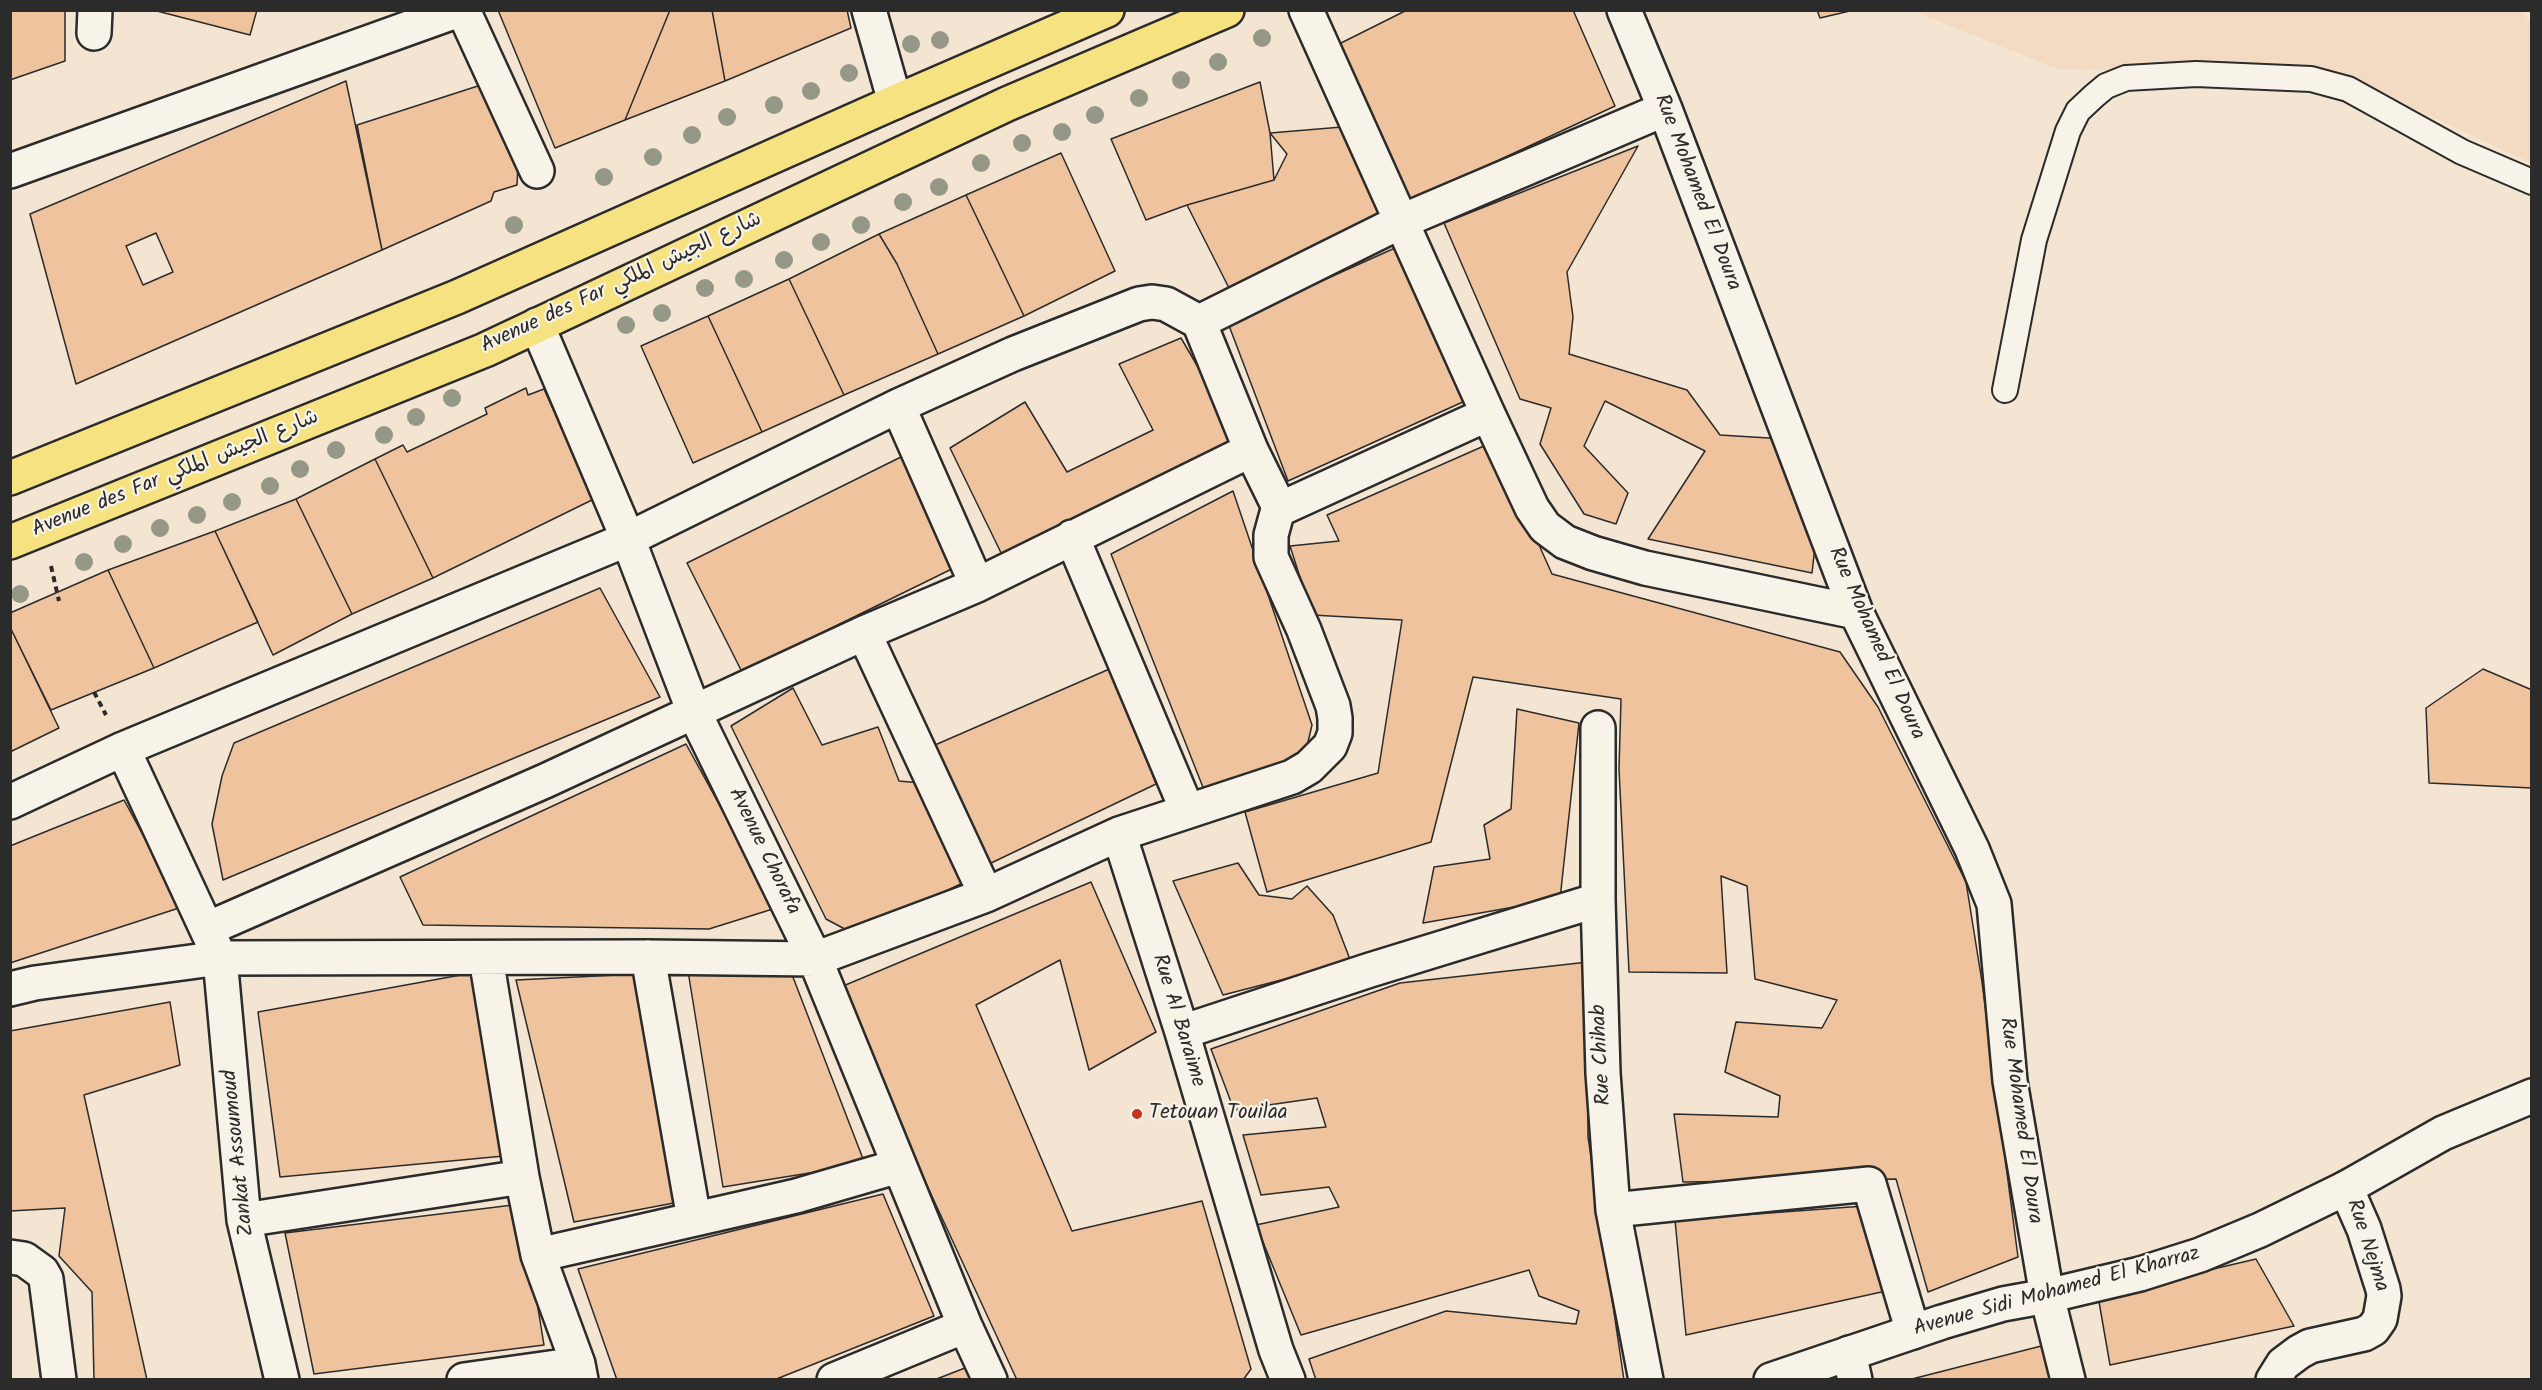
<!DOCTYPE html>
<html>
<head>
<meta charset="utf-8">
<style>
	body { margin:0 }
	#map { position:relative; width:2542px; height:1390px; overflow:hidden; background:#f4e5d2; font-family:Kalam,sans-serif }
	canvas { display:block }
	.frame { position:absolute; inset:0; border:12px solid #2b2b2b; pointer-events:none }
</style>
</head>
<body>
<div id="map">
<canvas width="2542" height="1390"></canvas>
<div class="frame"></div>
</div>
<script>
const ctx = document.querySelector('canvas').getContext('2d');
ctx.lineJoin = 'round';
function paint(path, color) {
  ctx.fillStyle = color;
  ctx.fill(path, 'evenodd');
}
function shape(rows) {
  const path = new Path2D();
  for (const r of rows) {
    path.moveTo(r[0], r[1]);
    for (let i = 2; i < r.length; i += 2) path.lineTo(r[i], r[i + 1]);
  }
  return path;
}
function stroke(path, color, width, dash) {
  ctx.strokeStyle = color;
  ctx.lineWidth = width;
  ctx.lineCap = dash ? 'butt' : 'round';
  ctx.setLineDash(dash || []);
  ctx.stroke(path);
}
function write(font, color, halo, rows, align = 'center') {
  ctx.font = font + ' Kalam,"Playpen Sans Arabic",sans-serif';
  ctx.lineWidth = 4.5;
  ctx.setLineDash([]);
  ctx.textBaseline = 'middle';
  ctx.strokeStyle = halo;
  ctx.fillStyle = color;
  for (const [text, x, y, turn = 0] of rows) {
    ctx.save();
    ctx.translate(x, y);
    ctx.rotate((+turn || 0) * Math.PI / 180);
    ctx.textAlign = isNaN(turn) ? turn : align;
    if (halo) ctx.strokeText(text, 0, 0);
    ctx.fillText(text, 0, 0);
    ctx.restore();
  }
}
paint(shape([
	[1913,11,2524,11,2531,25,2531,163,2348,78,2058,69]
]), '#f2dbc2');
const building = shape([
	[10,10,65,10,65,61,10,80,10,10],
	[153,10,257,10,250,35,153,10],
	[498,10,670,10,625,120,555,148,498,10],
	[670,10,712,10,725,81,625,120,670,10],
	[712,10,847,10,851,28,725,81,712,10],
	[1407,10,1573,10,1615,106,1405,204,1339,44,1407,10],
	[1817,10,1854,10,1820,18,1817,10],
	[346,81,382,250,76,384,30,214,346,81],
	[156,233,173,272,143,285,126,246,156,233],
	[1260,82,1270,133,1274,180,1187,205,1146,220,1111,139,1260,82],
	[484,84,518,163,517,185,494,192,491,201,382,250,357,125,484,84],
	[1342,127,1382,220,1231,292,1187,205,1274,180,1287,154,1270,133,1342,127],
	[1638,146,1567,272,1573,317,1569,354,1687,390,1720,435,1785,439,1816,538,1812,573,1648,539,1705,451,1605,401,1584,446,1628,493,1616,524,1584,514,1540,444,1551,408,1520,399,1444,223,1638,146],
	[1061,153,1115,271,1024,316,966,195,1061,153],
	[966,195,1024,316,938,354,897,264,879,234,966,195],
	[879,234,897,264,938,354,844,395,789,279,879,234],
	[1395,248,1465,401,1288,481,1228,323,1395,248],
	[789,279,844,395,762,432,708,316,789,279],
	[708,316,762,432,693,463,641,346,708,316],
	[1181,338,1241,441,1005,561,950,448,1025,402,1067,472,1153,430,1119,364,1181,338],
	[526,388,528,395,544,389,594,499,433,578,375,459,403,445,407,452,487,414,485,408,526,388],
	[1493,442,1552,574,1840,652,1878,707,1966,882,1982,982,2018,1257,1928,1292,1896,1179,1683,1182,1674,1114,1778,1117,1780,1096,1725,1072,1736,1022,1822,1028,1837,1000,1755,979,1747,886,1721,876,1727,973,1629,972,1619,769,1621,699,1473,677,1431,842,1267,892,1245,812,1378,773,1402,620,1312,615,1290,546,1339,541,1327,515,1493,442],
	[909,453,964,563,742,672,687,563,909,453],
	[375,459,433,578,352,614,296,499,375,459],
	[1233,491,1312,725,1304,759,1206,795,1111,554,1233,491],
	[296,499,352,614,273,655,215,531,296,499],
	[215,531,258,622,154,668,108,570,215,531],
	[108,570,154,668,51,710,10,627,10,613,108,570],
	[600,588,660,697,223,880,212,824,222,776,234,743,600,588],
	[10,627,59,728,10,752,10,627],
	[1114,667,1156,784,987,865,935,745,1114,667],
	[2483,669,2532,690,2532,788,2429,783,2426,708,2483,669],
	[793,688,822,745,878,727,899,781,921,783,965,882,854,934,826,919,731,726,793,688],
	[1517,709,1579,723,1560,899,1423,923,1434,867,1490,859,1484,825,1511,809,1517,709],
	[686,744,776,908,709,929,423,925,400,877,686,744],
	[124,800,182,907,10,963,10,846,124,800],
	[1238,863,1259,895,1292,899,1307,886,1333,915,1351,962,1223,995,1173,881,1238,863],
	[1091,882,1156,1032,1089,1070,1060,960,976,1005,1072,1231,1202,1201,1251,1369,1243,1380,1017,1380,836,989,1091,882],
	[1588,962,1588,1137,1624,1380,1316,1380,1309,1359,1446,1311,1576,1324,1579,1311,1539,1296,1529,1270,1301,1335,1256,1225,1339,1207,1329,1187,1261,1195,1243,1135,1326,1127,1317,1098,1234,1110,1211,1049,1400,983,1588,962],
	[688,971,791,972,865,1164,723,1187,688,971],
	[477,972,504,1156,280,1177,258,1012,477,972],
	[638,974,679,1202,574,1222,516,980,638,974],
	[170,1002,180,1065,84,1095,147,1380,94,1380,92,1292,59,1256,65,1208,10,1211,10,1031,170,1002],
	[883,1194,934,1316,774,1380,617,1380,578,1269,883,1194],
	[521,1204,544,1345,314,1374,285,1233,521,1204],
	[1864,1206,1886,1291,1686,1335,1675,1220,1864,1206],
	[2256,1259,2294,1326,2110,1365,2098,1296,2256,1259],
	[2053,1343,2062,1380,1908,1380,2053,1343],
	[970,1366,975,1380,934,1380,970,1366]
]);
paint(building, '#eec39d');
stroke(building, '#2b2b2b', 1.5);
const lane = shape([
	[2005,390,2034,240,2068,131,2078,111,2094,96,2106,86,2126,78,2196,74,2311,79,2348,89,2462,152,2532,182]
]);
const street = shape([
	[463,10,537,171],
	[869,10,895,102],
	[1306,10,1488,414,1532,508,1545,527,1565,542,1593,553,1645,568,1856,612],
	[1624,10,1665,109,1856,612,1972,849,1994,904,2010,1081,2047,1296,2068,1380],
	[94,33,95,10],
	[10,171,459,10],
	[1199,322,1400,222,1665,109],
	[537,325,628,539,694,712,815,959,965,1326,990,1380],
	[898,406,977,585],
	[1072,537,1187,810],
	[864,633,986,895],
	[1598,728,1598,900,1603,1073,1613,1210,1646,1380],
	[123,749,220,958,244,1220,282,1380],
	[10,802,123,749,628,539,898,406,1013,354,1139,304,1152,302,1166,304,1199,322,1251,450,1280,509],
	[1119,834,1182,1032,1276,1350,1288,1380],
	[207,929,545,781,864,633,977,585,1251,450],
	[648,957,694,1219],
	[486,958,522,1177,538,1255,578,1364,581,1380],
	[10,989,35,983,220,958,648,957,815,959,986,895,1119,834,1292,777,1309,767,1330,746,1335,733,1335,718,1333,706,1304,630,1271,557,1271,535,1277,513,1280,509,1488,414],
	[1182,1032,1370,970,1598,900],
	[1613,1210,1869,1184,1913,1332],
	[244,1220,522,1177],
	[538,1255,796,1196,899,1166],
	[10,1257,24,1259,42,1272,46,1279,59,1380],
	[1849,1353,1855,1380],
	[464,1380,578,1364],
	[834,1380,965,1326],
	[2273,1380,2283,1364,2299,1352,2310,1346,2364,1334,2373,1329,2380,1319,2384,1296,2383,1289,2364,1229,2346,1188]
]);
const secondary = shape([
	[1771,1380,1942,1322,2003,1304,2047,1296,2140,1274,2200,1255,2260,1230,2346,1188,2443,1133,2532,1096]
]);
const primary = shape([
	[10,478,457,297,895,102,1107,10],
	[10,542,485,350,1007,104,1227,10]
]);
stroke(lane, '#2b2b2b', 28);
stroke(street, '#2b2b2b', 38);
stroke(secondary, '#2b2b2b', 38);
stroke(primary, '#2b2b2b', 38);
stroke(shape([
	[51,566,59,601],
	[94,692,106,715]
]), '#2b2b2b', 4, [6, 4.5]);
stroke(lane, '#f7f3e8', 24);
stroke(street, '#f7f3e8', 33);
stroke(secondary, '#f7f3e8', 33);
stroke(primary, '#f6e281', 33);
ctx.fillStyle = '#959787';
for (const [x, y] of [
	[1262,38],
	[940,40],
	[911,44],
	[1218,62],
	[849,73],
	[1181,80],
	[811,91],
	[1139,98],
	[774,105],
	[1095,115],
	[727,117],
	[1062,132],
	[692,135],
	[1022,143],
	[653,157],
	[981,163],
	[604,177],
	[939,187],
	[903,202],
	[514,225],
	[861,225],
	[821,242],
	[784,260],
	[744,279],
	[705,288],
	[662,313],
	[626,325],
	[452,398],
	[416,417],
	[384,435],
	[336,450],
	[300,469],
	[270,486],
	[232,502],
	[197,515],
	[160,528],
	[123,544],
	[84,562],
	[20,594]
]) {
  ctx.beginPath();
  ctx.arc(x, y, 9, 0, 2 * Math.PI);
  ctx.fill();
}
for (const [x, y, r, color] of [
	[1137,1114,6,"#c8321e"]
]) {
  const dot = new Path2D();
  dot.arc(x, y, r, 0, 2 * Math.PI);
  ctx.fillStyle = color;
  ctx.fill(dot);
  stroke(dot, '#f7f3e8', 2);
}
write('21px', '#2b2b2b', '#f7f3e8', [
	["Rue Mohamed El Doura",1696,193,69],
	["Avenue des Far شارع الجيش الملكي",622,284,-25],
	["Avenue des Far شارع الجيش الملكي",176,475,-22],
	["Rue Mohamed El Doura",1875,644,66],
	["Avenue Chorafa",763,852,64],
	["Rue Al Baraime",1177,1021,73],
	["Rue Chihab",1603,1055,-93],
	["Rue Mohamed El Doura",2019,1121,82],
	["Zankat Assoumoud",240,1153,-96],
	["Rue Nejma",2366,1246,72],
	["Avenue Sidi Mohamed El Kharraz",2057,1293,-15]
]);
write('21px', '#2b2b2b', '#f7f3e8', [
	["Tetouan Touilaa",1149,1114]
], 'left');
</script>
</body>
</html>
